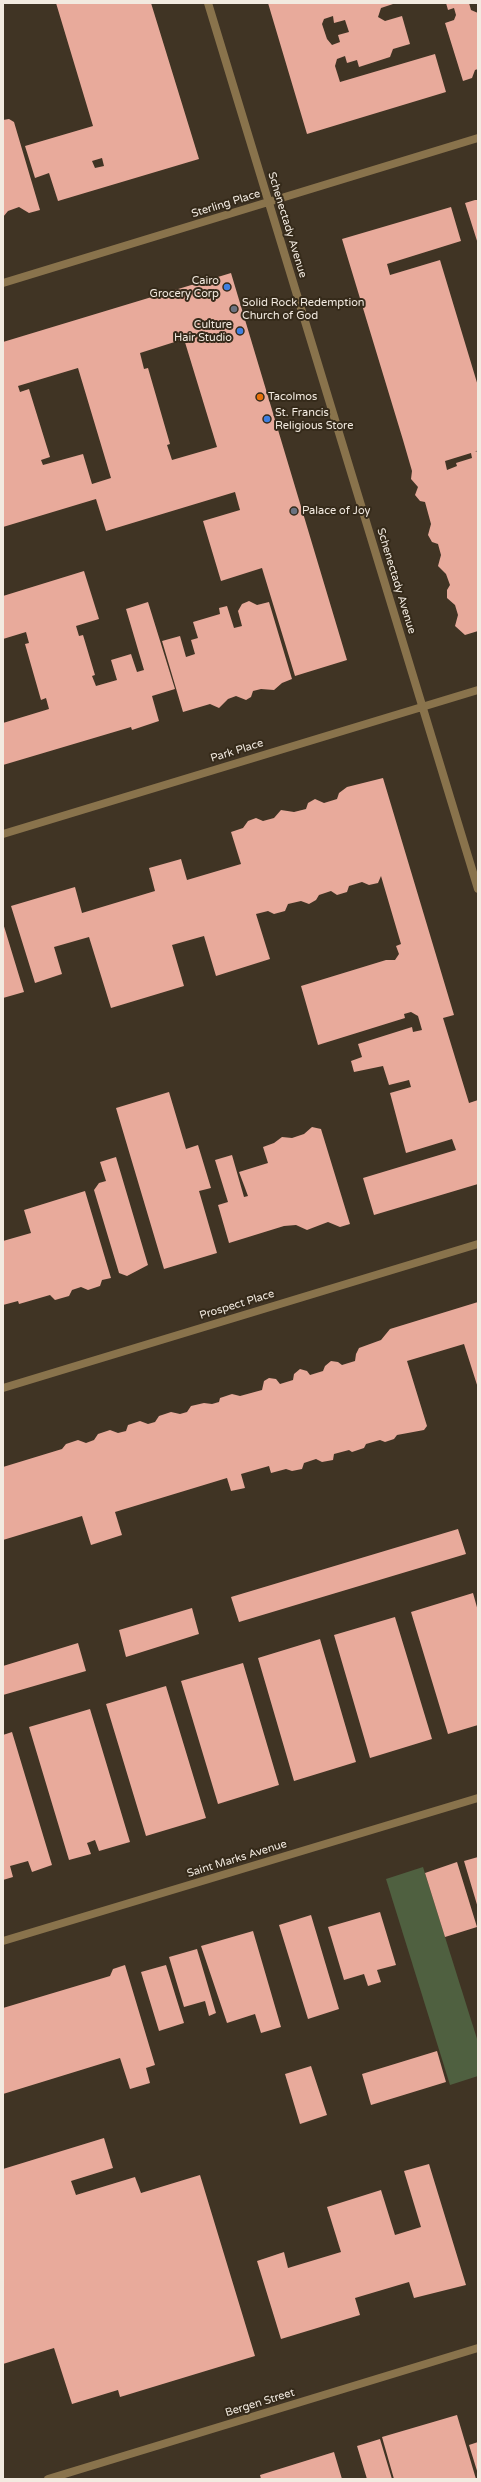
<!DOCTYPE html>
<html>
<head>
<meta charset="utf-8">
<style>
	body { margin:0 }
	#map { position:relative; width:481px; height:2482px; overflow:hidden; background:#403424; font-family:"Varela Round",sans-serif }
	canvas { display:block }
	.frame { position:absolute; inset:0; border:4px solid #f2eae0; pointer-events:none }
</style>
</head>
<body>
<div id="map">
<canvas width="481" height="2482"></canvas>
<div class="frame"></div>
</div>
<script>
const ctx = document.querySelector('canvas').getContext('2d');
ctx.lineJoin = 'round';
function paint(path, color) {
  ctx.fillStyle = color;
  ctx.fill(path, 'evenodd');
}
function shape(rows) {
  const path = new Path2D();
  for (const r of rows) {
    path.moveTo(r[0], r[1]);
    for (let i = 2; i < r.length; i += 2) path.lineTo(r[i], r[i + 1]);
  }
  return path;
}
function stroke(path, color, width, dash) {
  ctx.strokeStyle = color;
  ctx.lineWidth = width;
  ctx.lineCap = dash ? 'butt' : 'round';
  ctx.setLineDash(dash || []);
  ctx.stroke(path);
}
function write(font, color, halo, rows, align = 'center') {
  ctx.font = font + ' "Varela Round",sans-serif';
  ctx.lineWidth = 4;
  ctx.setLineDash([]);
  ctx.textBaseline = 'middle';
  ctx.strokeStyle = halo;
  ctx.fillStyle = color;
  for (const [text, x, y, turn = 0] of rows) {
    ctx.save();
    ctx.translate(x, y);
    ctx.rotate((+turn || 0) * Math.PI / 180);
    ctx.textAlign = isNaN(turn) ? turn : align;
    if (halo) ctx.strokeText(text, 0, 0);
    ctx.fillText(text, 0, 0);
    ctx.restore();
  }
}
paint(shape([
	[423,1867,478,2042,478,2076,450,2085,386,1879]
]), '#4f6040');
paint(shape([
	[56,3,151,3,199,159,58,201,49,173,35,178,25,146,93,126],
	[102,158,104,166,95,168,92,161],
	[268,3,396,3,381,8,378,17,385,21,402,16,410,44,393,49,390,57,359,67,357,60,347,63,345,56,337,59,335,66,340,82,435,54,446,92,307,134],
	[333,16,334,23,345,20,349,32,338,35,340,42,332,45,327,39,322,24,324,19],
	[446,3,469,3,471,10,478,13,478,69,475,70,472,78,463,81,445,23,454,20,456,15,454,8,448,10],
	[9,119,14,122,40,210,29,213,19,207,8,211,3,217,3,120],
	[475,200,478,200,478,244,465,203],
	[451,207,461,241,387,264,390,275,440,260,478,386,478,450,475,452,478,451,478,631,465,635,455,626,458,615,455,605,447,598,447,590,450,585,446,574,438,566,441,555,438,544,432,542,428,535,431,524,425,502,420,501,415,495,418,487,411,479,412,471,403,440,342,239],
	[471,453,472,458,456,463,457,466,447,470,445,461],
	[231,273,347,660,295,676,262,568,221,581,203,521,240,510,235,492,106,531,96,499,3,527,3,342],
	[184,339,217,447,172,460,167,445,170,444,148,368,144,369,140,353],
	[78,368,111,478,92,484,83,454,43,465,41,460,50,457,29,389,20,392,18,386],
	[84,571,99,619,76,626,79,636,83,635,95,675,92,676,96,686,117,680,111,660,131,654,137,672,144,670,126,609,148,602,175,689,152,696,159,721,132,730,131,727,3,765,3,723,49,709,46,698,41,700,25,644,29,643,26,632,3,639,3,596],
	[249,601,257,605,269,602,292,679,282,683,274,690,261,689,253,691,251,697,246,700,236,696,228,699,219,708,210,704,183,712,162,641,180,636,186,657,195,654,191,640,198,638,193,622,220,614,219,608,227,606,234,628,242,626,238,611,242,604],
	[383,778,454,1015,443,1018,469,1103,478,1100,478,1184,374,1215,363,1178,456,1150,452,1139,406,1153,390,1093,411,1087,409,1080,389,1085,383,1066,354,1072,351,1061,362,1057,358,1044,412,1027,413,1032,422,1030,418,1016,411,1012,404,1014,405,1018,318,1045,301,986,386,960,395,960,399,954,396,946,401,944,381,876,378,883,369,885,362,882,349,886,347,892,337,895,331,891,319,895,316,900,309,904,301,901,288,904,285,911,274,914,268,911,256,914,270,959,216,976,204,936,172,945,184,986,111,1008,89,937,54,947,62,974,35,983,11,906,75,887,82,913,155,891,149,868,181,859,187,880,241,864,231,832,243,828,248,821,256,818,263,821,274,818,281,810,294,812,306,809,308,803,315,799,324,803,337,799,339,793,347,787],
	[3,923,24,992,3,998],
	[169,1092,186,1149,198,1145,211,1188,199,1191,217,1253,164,1269,116,1108],
	[312,1127,321,1129,350,1224,340,1227,328,1222,307,1230,296,1225,284,1226,229,1243,218,1205,228,1202,215,1160,232,1155,244,1197,248,1196,239,1172,268,1163,263,1147,274,1143,282,1137,292,1138,304,1134],
	[116,1157,148,1265,127,1276,119,1273,94,1190,99,1183,106,1181,100,1162],
	[85,1191,111,1278,102,1280,100,1286,88,1290,81,1287,72,1290,69,1296,55,1300,50,1295,19,1304,18,1301,3,1305,3,1241,31,1233,24,1210],
	[478,1302,478,1388,464,1344,407,1361,427,1426,424,1430,397,1435,394,1439,385,1442,380,1440,366,1444,364,1448,352,1452,349,1450,334,1454,333,1460,322,1462,316,1459,304,1463,302,1469,292,1471,286,1469,271,1473,269,1466,241,1474,245,1488,231,1491,227,1478,115,1512,122,1535,91,1545,82,1516,3,1540,3,1467,62,1449,66,1444,78,1440,86,1443,94,1440,98,1434,110,1430,118,1433,126,1431,128,1425,140,1421,148,1424,155,1422,159,1416,171,1412,180,1414,187,1412,191,1406,204,1403,212,1404,219,1402,220,1398,232,1394,240,1396,262,1390,264,1381,269,1378,276,1379,280,1384,293,1380,294,1374,300,1369,307,1371,310,1375,323,1371,325,1366,331,1361,338,1362,342,1365,355,1361,356,1354,359,1348,381,1340,390,1329],
	[458,1529,466,1554,239,1622,231,1597],
	[473,1593,478,1611,478,1725,448,1734,411,1612],
	[192,1608,199,1634,126,1657,119,1630],
	[395,1617,432,1739,370,1758,334,1635],
	[320,1639,356,1762,294,1781,258,1658],
	[78,1643,86,1671,3,1695,3,1666],
	[243,1663,279,1785,218,1804,181,1681],
	[166,1686,206,1818,146,1836,106,1704],
	[90,1709,130,1842,99,1851,95,1840,87,1843,91,1854,69,1860,29,1727],
	[12,1732,52,1865,32,1872,28,1861,10,1866,13,1877,3,1880,3,1735],
	[478,1857,478,1908,464,1861],
	[457,1862,477,1927,445,1937,425,1873],
	[380,1912,396,1965,377,1970,381,1982,368,1986,364,1974,344,1980,328,1927],
	[311,1915,339,2009,308,2019,279,1925],
	[253,1931,281,2027,261,2033,255,2014,227,2023,201,1946],
	[197,1949,216,2013,209,2016,205,2001,184,2007,169,1957],
	[125,1965,155,2065,146,2068,150,2083,130,2089,120,2058,3,2094,3,2008,110,1976,113,1969],
	[166,1965,184,2023,159,2031,141,1972],
	[437,2051,446,2082,371,2105,362,2074],
	[311,2066,327,2115,300,2124,285,2074],
	[104,2138,113,2168,71,2181,76,2195,135,2177,141,2193,200,2175,255,2356,120,2397,118,2390,72,2404,54,2348,3,2364,3,2169],
	[429,2164,466,2285,414,2298,409,2282,355,2298,360,2315,281,2339,257,2261,284,2252,288,2268,341,2252,327,2207,381,2190,395,2235,421,2227,404,2171],
	[457,2415,476,2479,394,2479,382,2437],
	[380,2439,392,2479,367,2479,357,2446],
	[478,2442,478,2474,469,2445],
	[334,2452,342,2479,261,2479,260,2475]
]), '#e8aa9b');
stroke(shape([
	[208,3,478,889],
	[3,283,478,138],
	[3,834,478,690],
	[3,1388,478,1244],
	[3,1941,478,1798],
	[48,2479,478,2348]
]), '#89734c', 8);
for (const [x, y, r, color] of [
	[227,287,4,"#3f7fe0"],
	[234,309,4,"#6b7280"],
	[240,331,4,"#3f7fe0"],
	[260,397,4,"#e8710a"],
	[267,419,4,"#3f7fe0"],
	[294,511,4,"#6b7280"]
]) {
  const dot = new Path2D();
  dot.arc(x, y, r, 0, 2 * Math.PI);
  ctx.fillStyle = color;
  ctx.fill(dot);
  stroke(dot, '#352a1a', 1.5);
}
write('11px', '#f2eae0', '#352a1a', [
	["Sterling Place",226,204,-17],
	["Schenectady Avenue",287,225,73],
	["Schenectady Avenue",396,581,73],
	["Park Place",237,751,-17],
	["Prospect Place",237,1305,-17],
	["Saint Marks Avenue",237,1859,-17],
	["Bergen Street",260,2403,-17]
]);
write('11px', '#f2eae0', '#352a1a', [
	["Cairo",219,281,"right"],
	["Grocery Corp",219,294,"right"],
	["Solid Rock Redemption",242,303],
	["Church of God",242,316],
	["Culture",232,325,"right"],
	["Hair Studio",232,338,"right"],
	["Tacolmos",268,397],
	["St. Francis",275,413],
	["Religious Store",275,426],
	["Palace of Joy",302,511]
], 'left');
</script>
</body>
</html>
